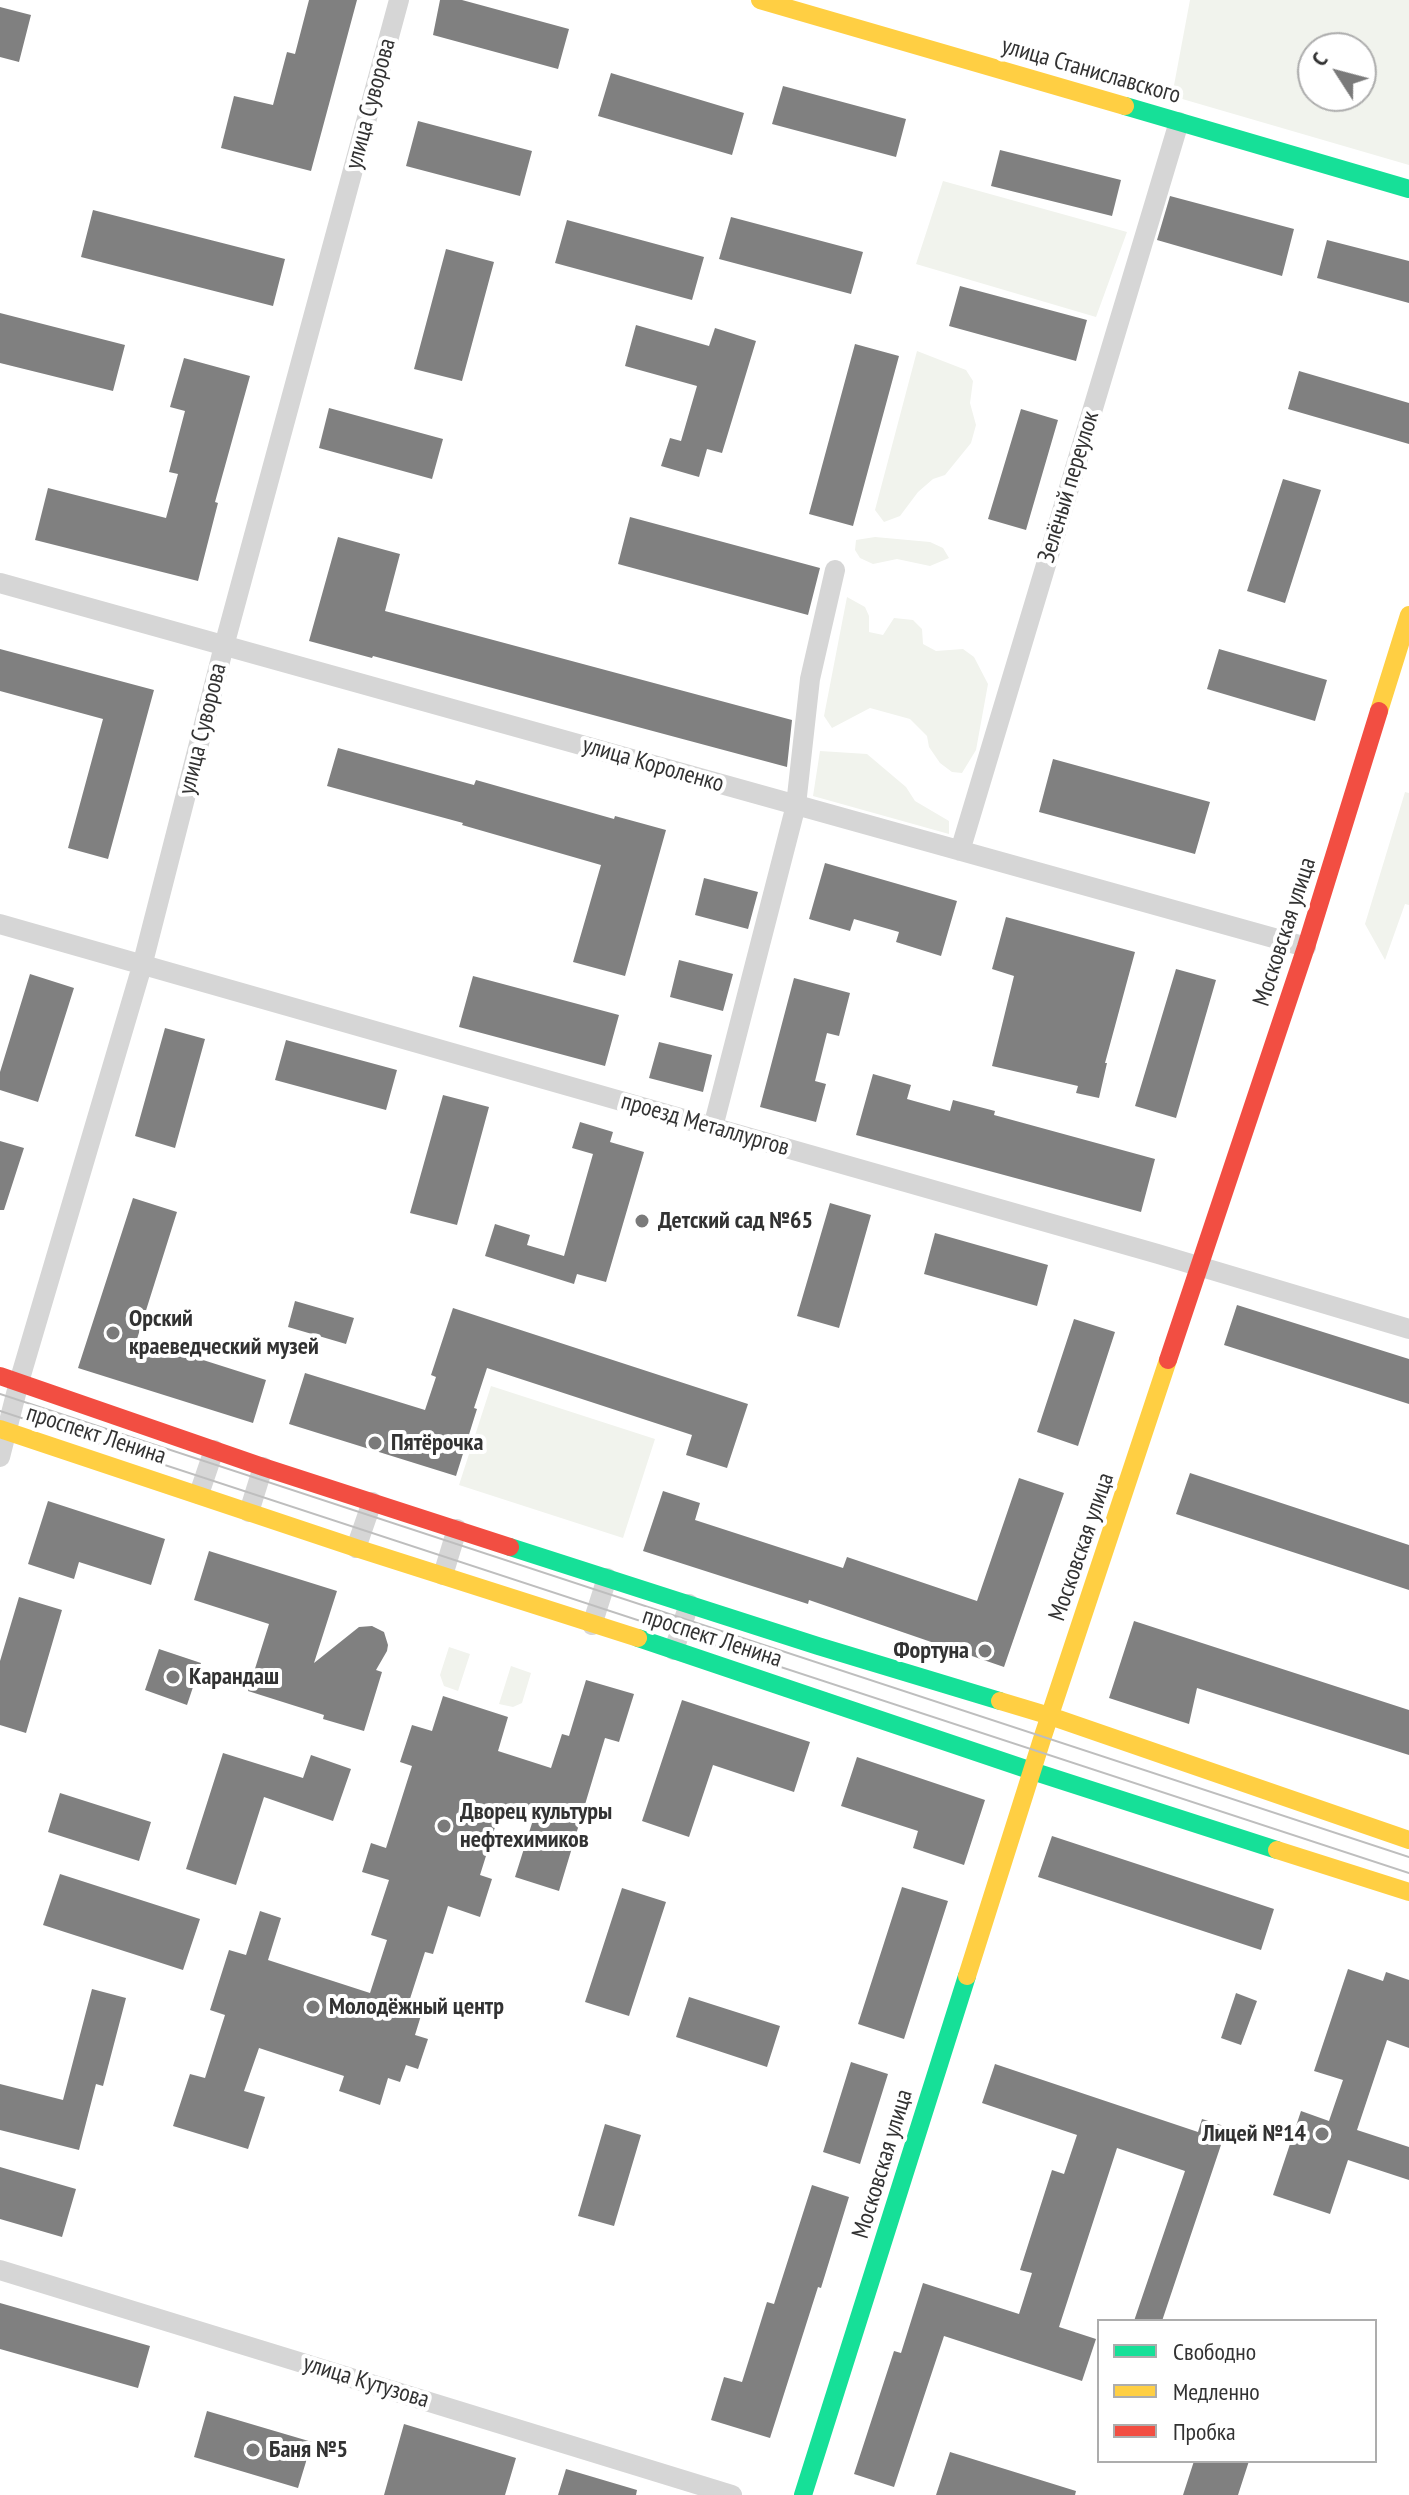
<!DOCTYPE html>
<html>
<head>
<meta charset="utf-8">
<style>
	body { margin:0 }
	#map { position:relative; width:1409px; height:2495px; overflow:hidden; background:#fff; font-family:"PT Sans Narrow",sans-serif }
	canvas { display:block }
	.legend { position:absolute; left:1097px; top:2319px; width:280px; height:144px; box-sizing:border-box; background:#fff; border:2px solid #adadad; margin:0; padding:10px 14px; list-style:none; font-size:24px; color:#323232 }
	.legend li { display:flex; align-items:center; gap:16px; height:40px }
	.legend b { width:40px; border:2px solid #adadad }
	.north { position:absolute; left:1297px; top:32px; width:80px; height:80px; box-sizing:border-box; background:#fff; border:2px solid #adadad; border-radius:50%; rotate:306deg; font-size:22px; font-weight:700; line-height:32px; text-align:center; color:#323232 }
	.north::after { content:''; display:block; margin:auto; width:28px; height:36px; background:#7a7a7a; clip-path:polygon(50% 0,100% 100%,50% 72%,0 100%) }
</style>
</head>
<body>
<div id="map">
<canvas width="1409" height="2495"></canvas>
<ul class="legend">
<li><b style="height:10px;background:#16e098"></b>Свободно</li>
<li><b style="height:10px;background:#ffcf43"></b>Медленно</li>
<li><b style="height:10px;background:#f24e42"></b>Пробка</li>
</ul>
<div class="north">С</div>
</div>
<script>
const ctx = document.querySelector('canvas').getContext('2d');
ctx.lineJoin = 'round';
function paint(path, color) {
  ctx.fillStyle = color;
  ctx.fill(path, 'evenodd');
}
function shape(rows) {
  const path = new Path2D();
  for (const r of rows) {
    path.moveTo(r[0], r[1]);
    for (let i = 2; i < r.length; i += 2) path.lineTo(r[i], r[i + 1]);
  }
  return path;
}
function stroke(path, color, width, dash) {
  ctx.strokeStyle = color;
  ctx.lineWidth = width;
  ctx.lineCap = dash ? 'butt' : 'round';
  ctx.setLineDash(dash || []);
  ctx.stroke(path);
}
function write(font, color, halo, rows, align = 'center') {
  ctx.font = font + ' "PT Sans Narrow",sans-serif';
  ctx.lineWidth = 8;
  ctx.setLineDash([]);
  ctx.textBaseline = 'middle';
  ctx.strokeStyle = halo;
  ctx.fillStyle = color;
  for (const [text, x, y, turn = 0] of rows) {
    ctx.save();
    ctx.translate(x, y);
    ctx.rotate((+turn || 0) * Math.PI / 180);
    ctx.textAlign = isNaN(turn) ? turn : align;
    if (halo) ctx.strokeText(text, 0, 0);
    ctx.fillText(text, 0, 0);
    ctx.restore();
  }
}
paint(shape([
	[1190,0,1409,0,1409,165,1172,96],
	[1313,48,1361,48,1361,96,1313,96],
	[943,181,1127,232,1096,317,916,264],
	[917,351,966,370,973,381,970,403,976,425,971,443,945,475,933,479,918,492,900,516,884,522,875,510],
	[875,537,930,542,943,548,949,558,930,566,897,559,873,564,860,558,855,550,856,540],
	[847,597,865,607,869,616,869,632,883,635,894,618,913,620,922,629,923,644,936,651,963,649,974,657,988,684,976,750,962,773,952,772,940,763,929,747,927,736,910,719,870,708,832,728,824,716],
	[820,751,867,754,906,787,915,801,949,821,949,834,813,796],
	[1405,792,1409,793,1409,905,1405,904,1385,960,1365,924],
	[491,1386,655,1439,623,1538,459,1485],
	[449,1647,470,1654,458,1691,444,1686,440,1675],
	[511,1666,531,1673,522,1703,513,1707,499,1704]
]), '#f1f3ed');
paint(shape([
	[309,0,357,0,311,171,221,148,234,96,273,105,287,52,295,54],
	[440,0,462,0,569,29,558,69,433,35],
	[0,7,31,15,19,62,0,57],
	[611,73,744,113,732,155,598,116],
	[783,86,906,119,896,157,772,124],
	[418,121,532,151,520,196,406,166],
	[1000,150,1121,180,1112,216,991,186],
	[1170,196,1294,229,1282,276,1157,240],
	[93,210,285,259,273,306,81,257],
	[731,217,863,252,851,294,719,259],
	[567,220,704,257,692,300,555,263],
	[1327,240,1409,261,1409,303,1317,278],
	[446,249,494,262,462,381,414,369],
	[960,286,1087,320,1076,361,949,326],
	[0,313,125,345,113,391,0,363],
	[636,325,709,346,715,328,756,341,722,453,707,449,699,477,661,466,670,438,681,441,697,386,625,366],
	[855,344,899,356,853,526,809,514],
	[184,358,250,376,215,502,218,503,198,581,35,540,48,488,166,518,178,474,169,472,185,411,170,407],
	[1299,371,1409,403,1409,444,1288,409],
	[329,408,443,439,432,479,319,448],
	[1021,409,1058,420,1026,530,988,519],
	[1283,479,1321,490,1285,603,1247,591],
	[630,517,820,568,808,615,618,564],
	[338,537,400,554,385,611,792,720,787,767,373,656,372,658,309,641],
	[0,649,154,690,108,859,68,848,103,719,0,691],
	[1219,649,1327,680,1315,721,1207,689],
	[338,748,474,785,476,780,614,819,615,816,666,830,625,976,573,962,601,865,462,825,463,823,327,786],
	[1053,759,1210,802,1195,854,1039,812],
	[825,863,957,901,941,956,896,942,899,932,854,919,850,931,809,919],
	[704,878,758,892,748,929,695,915],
	[1006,917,1135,952,1105,1063,1107,1063,1099,1098,1076,1093,1078,1086,992,1066,1014,976,992,969],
	[679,960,733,974,723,1011,670,997],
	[1176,969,1216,980,1176,1118,1135,1106],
	[30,974,74,988,38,1102,0,1090,0,1072],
	[473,976,619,1015,605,1066,459,1027],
	[794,978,850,993,839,1036,827,1033,815,1081,826,1084,816,1122,760,1107],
	[165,1028,205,1039,175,1148,135,1136],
	[286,1040,397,1070,386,1110,275,1080],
	[659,1042,712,1055,703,1092,649,1078],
	[873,1074,911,1085,907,1099,950,1111,953,1100,995,1111,994,1115,1155,1159,1141,1212,856,1135],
	[443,1095,489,1107,457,1225,410,1213],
	[580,1122,613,1132,610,1142,644,1152,606,1282,577,1274,574,1284,485,1256,495,1224,530,1235,527,1245,564,1256,593,1154,572,1148],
	[0,1141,24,1148,4,1210,0,1210],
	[133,1198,177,1212,137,1339,266,1380,253,1423,78,1368],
	[830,1203,871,1215,839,1328,797,1316],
	[935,1233,1048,1265,1037,1306,924,1274],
	[295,1301,354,1318,346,1344,288,1327],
	[1237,1305,1409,1359,1409,1404,1224,1345],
	[453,1308,748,1404,727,1468,686,1455,692,1435,487,1368,474,1408,477,1409,456,1476,289,1424,305,1373,425,1410,436,1377,431,1375],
	[1074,1319,1115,1332,1078,1446,1037,1432],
	[1190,1473,1409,1545,1409,1590,1176,1514],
	[1019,1478,1064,1493,1004,1667,809,1600,808,1604,643,1551,663,1491,700,1503,695,1520,843,1568,847,1557,977,1601],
	[48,1501,165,1539,151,1585,79,1562,74,1579,28,1564],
	[209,1551,337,1591,314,1663,359,1627,372,1626,384,1632,388,1645,387,1651,376,1670,382,1672,364,1731,323,1719,324,1715,248,1691,269,1624,194,1600],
	[19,1597,62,1610,26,1733,0,1725,0,1661],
	[1134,1621,1409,1710,1409,1755,1197,1688,1189,1724,1109,1698],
	[159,1649,201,1663,187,1705,145,1690],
	[586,1680,634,1694,619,1742,605,1738,559,1891,515,1877,533,1820,501,1808,480,1875,492,1879,480,1917,448,1906,433,1954,425,1952,408,2005,423,2009,415,2035,428,2039,418,2069,406,2065,400,2082,388,2078,380,2105,339,2091,344,2076,259,2048,244,2091,265,2097,248,2149,173,2126,190,2074,205,2078,225,2015,210,2010,229,1950,246,1955,260,1911,281,1918,268,1960,370,1993,387,1940,371,1935,389,1880,362,1872,371,1843,386,1848,412,1766,400,1762,412,1725,432,1731,443,1696,508,1717,498,1751,551,1768,562,1734,569,1736],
	[682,1700,810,1742,794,1792,713,1765,689,1837,642,1821],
	[223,1753,303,1778,311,1755,351,1769,333,1821,264,1797,236,1885,186,1869],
	[857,1757,985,1800,964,1865,913,1848,918,1831,841,1806],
	[60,1793,151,1822,139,1861,48,1832],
	[1052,1836,1274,1909,1261,1950,1038,1877],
	[60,1874,200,1919,183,1970,43,1925],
	[902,1887,948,1901,904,2039,858,2024],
	[622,1888,666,1902,629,2016,585,2002],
	[1348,1969,1383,1981,1386,1972,1409,1980,1409,2048,1387,2040,1357,2130,1409,2147,1409,2180,1348,2160,1330,2214,1273,2195,1301,2111,1329,2121,1343,2080,1314,2071],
	[92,1989,126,1998,103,2086,96,2084,79,2150,0,2130,0,2084,63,2100],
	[1236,1993,1257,2001,1241,2045,1221,2038],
	[689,1997,780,2026,767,2067,676,2037],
	[851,2062,888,2074,860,2164,823,2152],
	[995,2064,1198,2132,1202,2119,1227,2127,1162,2321,1134,2321,1185,2171,1117,2148,1059,2327,1096,2339,1082,2381,944,2336,894,2487,854,2474,894,2351,901,2353,923,2283,1019,2314,1032,2273,1020,2270,1052,2170,1064,2174,1077,2135,982,2103],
	[605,2124,641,2135,614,2226,578,2216],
	[0,2167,76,2189,62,2237,0,2219],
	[812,2185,849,2197,821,2288,818,2287,770,2438,711,2420,724,2377,742,2382,767,2302,774,2304],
	[0,2303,150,2346,138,2388,0,2349],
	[207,2411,312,2442,298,2488,194,2457],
	[404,2424,516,2458,505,2495,384,2495],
	[950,2452,1076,2491,1075,2495,936,2495],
	[1194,2461,1249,2461,1238,2495,1183,2495],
	[566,2469,637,2490,636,2495,558,2495]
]), '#808080');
stroke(shape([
	[0,583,1306,947],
	[960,851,1179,122],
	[0,924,1158,1254,1409,1329],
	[713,1127,796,805,810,679,835,570],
	[0,1457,19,1382,142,966,224,646,399,0],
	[199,1494,214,1450],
	[249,1512,263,1467],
	[356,1548,372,1502],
	[443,1575,457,1529],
	[592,1625,607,1578],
	[674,1650,689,1604],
	[0,2270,732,2495]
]), '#d6d6d6', 20);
stroke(shape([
	[1125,106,1409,189],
	[510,1547,818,1646,1000,1701],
	[638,1638,1032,1771,1277,1850],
	[803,2495,967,1976]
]), '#16e098', 18);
stroke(shape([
	[760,0,1125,106],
	[1379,711,1409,615],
	[0,1429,356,1548,638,1638],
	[1000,1701,1050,1716,1409,1840],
	[1277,1850,1409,1892],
	[967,1976,1043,1736,1168,1360]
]), '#ffcf43', 18);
stroke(shape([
	[1168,1360,1306,947,1379,711],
	[0,1376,263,1467,510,1547]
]), '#f24e42', 18);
stroke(shape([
	[0,1394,1409,1857],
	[0,1411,1409,1873]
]), '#bebebe', 2);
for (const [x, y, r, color] of [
	[642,1221,8,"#7a7a7a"],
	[113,1333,8,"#7a7a7a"],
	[375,1443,8,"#7a7a7a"],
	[985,1651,8,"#7a7a7a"],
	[173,1677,8,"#7a7a7a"],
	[444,1826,8,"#7a7a7a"],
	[313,2007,8,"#7a7a7a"],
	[1322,2134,8,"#7a7a7a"],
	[253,2450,8,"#7a7a7a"]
]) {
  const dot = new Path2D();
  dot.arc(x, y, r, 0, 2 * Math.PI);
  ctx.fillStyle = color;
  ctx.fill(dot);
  stroke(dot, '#fff', 3);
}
write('24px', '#323232', '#fff', [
	["улица Станиславского",1091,71,16],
	["улица Суворова",371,104,-75],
	["Зелёный переулок",1069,487,-73],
	["улица Суворова",203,729,-76],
	["улица Короленко",653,765,16],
	["Московская улица",1285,932,-72],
	["проезд Металлургов",705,1125,16],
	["проспект Ленина",96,1435,18],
	["Московская улица",1082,1547,-71],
	["проспект Ленина",712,1638,18],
	["Московская улица",883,2164,-73],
	["улица Кутузова",366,2382,17]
]);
write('bold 24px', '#323232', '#fff', [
	["Детский сад №65",658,1221],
	["Орский",129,1319],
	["краеведческий музей",129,1347],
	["Пятёрочка",391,1443],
	["Фортуна",969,1651,"right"],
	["Карандаш",189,1677],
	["Дворец культуры",460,1812],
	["нефтехимиков",460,1840],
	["Молодёжный центр",329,2007],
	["Лицей №14",1306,2134,"right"],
	["Баня №5",269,2450]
], 'left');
</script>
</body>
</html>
